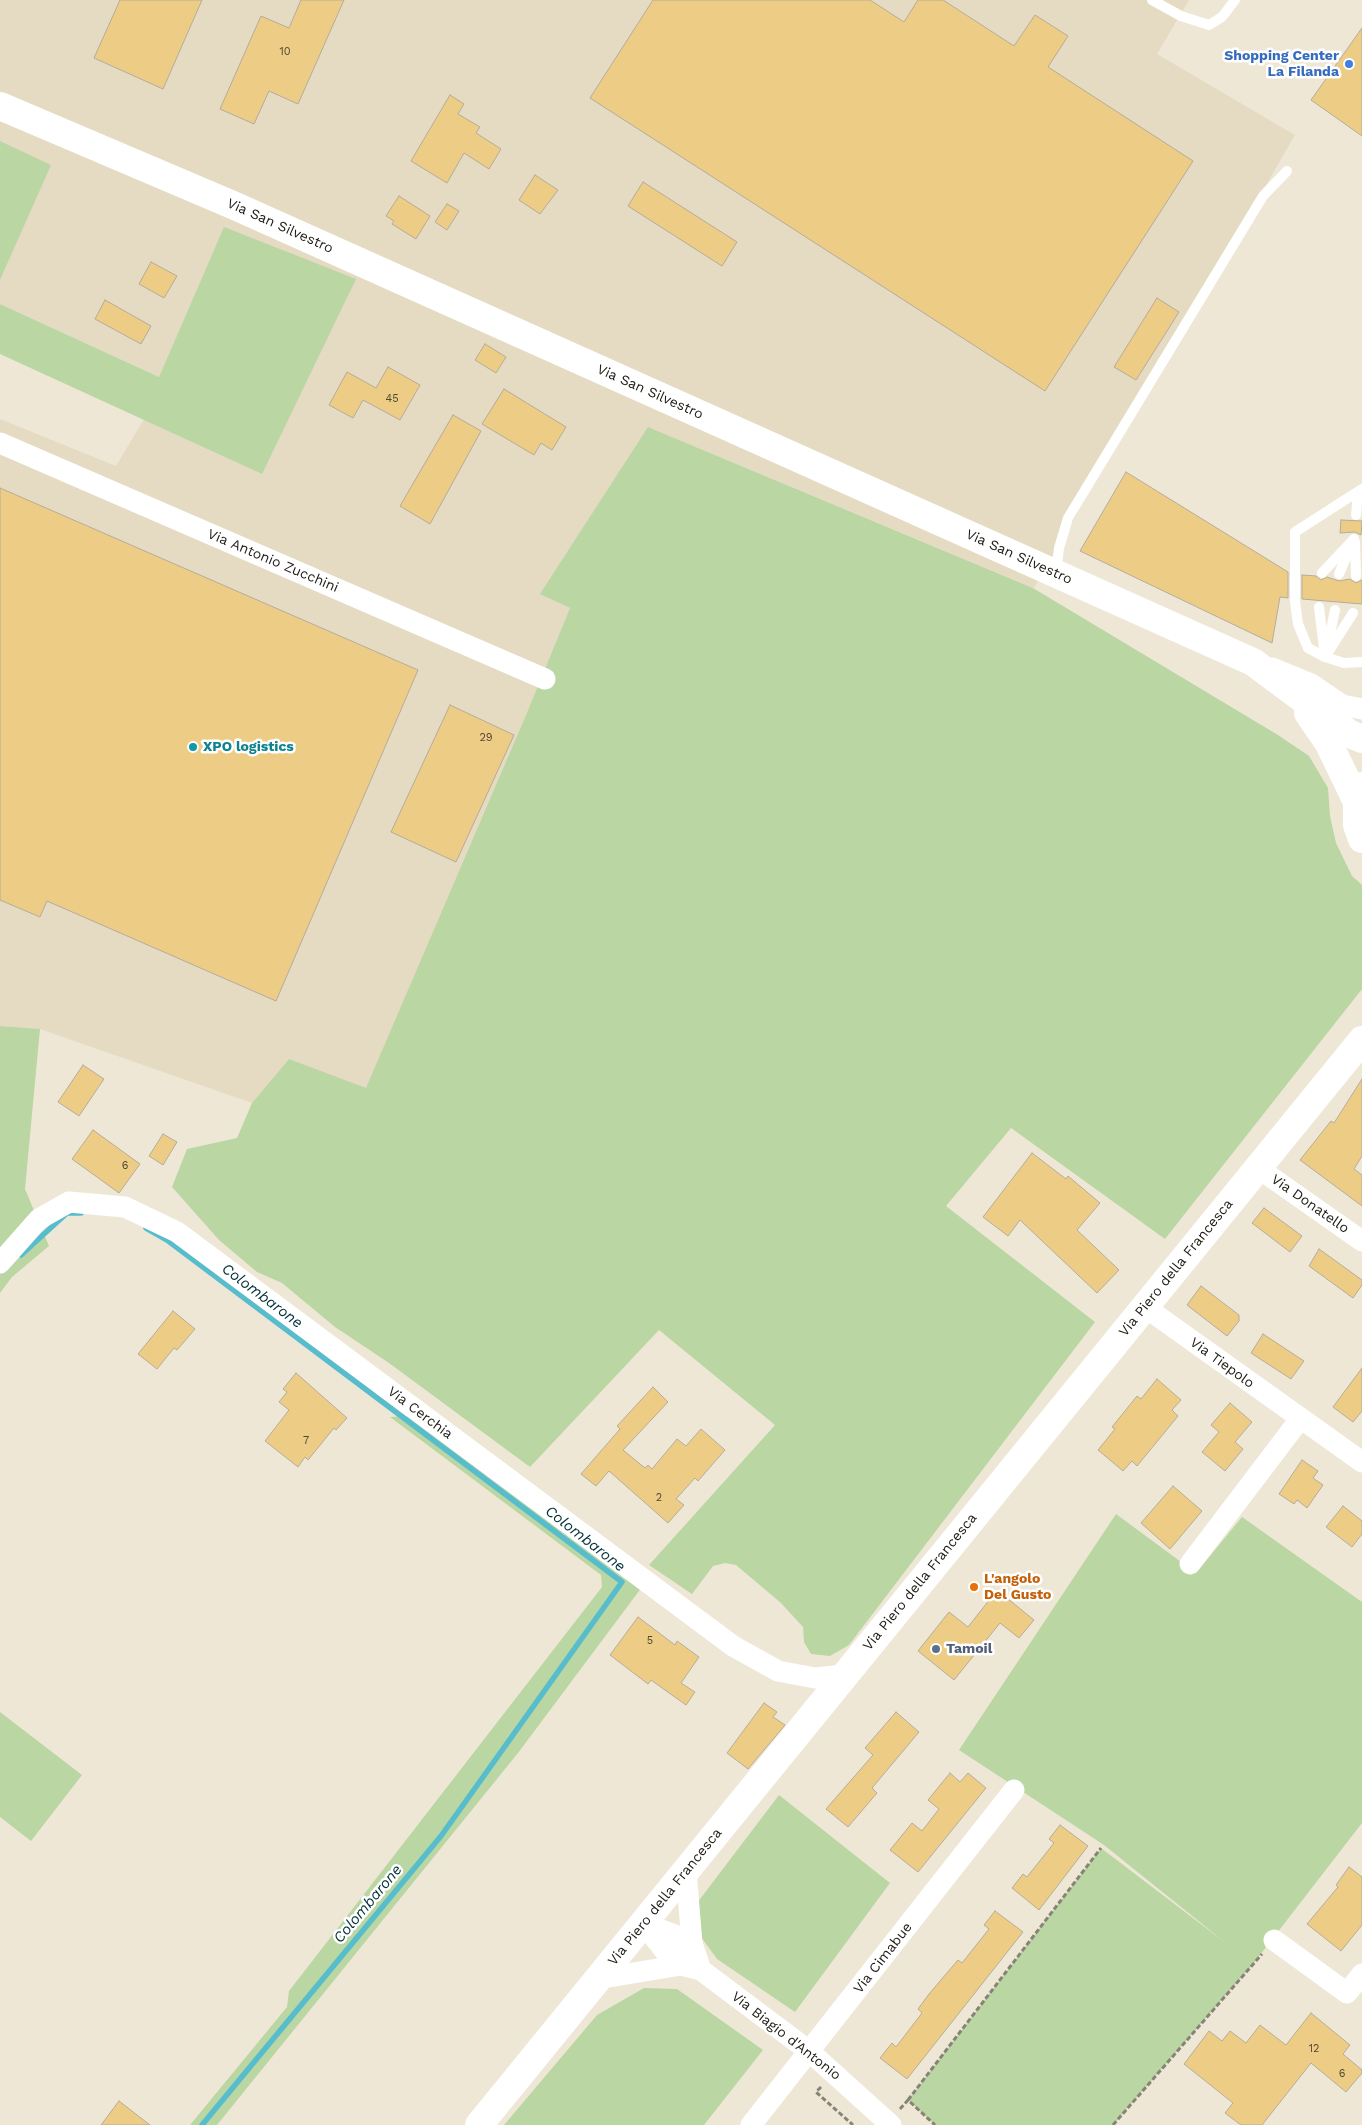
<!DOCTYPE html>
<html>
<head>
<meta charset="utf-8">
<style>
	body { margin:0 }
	canvas { display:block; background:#efe7d6 }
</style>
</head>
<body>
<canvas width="1362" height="2125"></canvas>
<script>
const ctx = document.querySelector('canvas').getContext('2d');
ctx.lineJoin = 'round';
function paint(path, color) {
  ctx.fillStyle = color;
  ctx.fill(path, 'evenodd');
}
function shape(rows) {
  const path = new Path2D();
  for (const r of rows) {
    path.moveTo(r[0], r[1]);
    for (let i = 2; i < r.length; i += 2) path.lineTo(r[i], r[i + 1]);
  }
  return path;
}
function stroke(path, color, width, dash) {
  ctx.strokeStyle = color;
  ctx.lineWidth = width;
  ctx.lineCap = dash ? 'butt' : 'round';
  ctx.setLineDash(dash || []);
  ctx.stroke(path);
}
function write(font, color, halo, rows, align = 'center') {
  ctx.font = font + ' "Work Sans",sans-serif';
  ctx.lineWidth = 5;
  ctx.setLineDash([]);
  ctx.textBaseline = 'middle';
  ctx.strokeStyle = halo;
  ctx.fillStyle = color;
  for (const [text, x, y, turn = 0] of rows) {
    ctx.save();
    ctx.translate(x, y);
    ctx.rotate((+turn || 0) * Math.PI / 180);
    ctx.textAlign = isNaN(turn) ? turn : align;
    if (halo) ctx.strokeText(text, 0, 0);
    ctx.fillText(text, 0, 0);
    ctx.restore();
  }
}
paint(shape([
	[0,0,1189,0,1157,54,1295,135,1034,588,648,427,541,594,570,608,526,715,366,1089,289,1059,252,1103,40,1029,0,1026,0,419,116,466,144,419,262,474,224,228,159,377,0,304,0,280,50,165,0,141]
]), '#e5dac2');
paint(shape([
	[0,141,51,165,0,280],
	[224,227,356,279,262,474,0,354,0,304,159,377],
	[648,427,1033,588,1278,735,1309,756,1328,788,1330,816,1336,843,1352,876,1362,885,1362,989,1165,1239,1011,1128,946,1206,1095,1322,849,1645,830,1656,811,1654,804,1642,803,1627,781,1603,736,1565,725,1563,713,1566,692,1594,649,1565,775,1425,659,1330,530,1467,389,1363,335,1327,282,1283,257,1272,219,1240,172,1187,187,1149,237,1138,252,1103,289,1059,366,1088,526,715,570,608,540,594],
	[0,1026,40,1029,25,1189,49,1246,12,1277,0,1293],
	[409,1416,642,1587,518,1753,217,2125,190,2125,287,2007,289,1991,602,1587,601,1575,390,1417],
	[1116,1514,1196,1573,1242,1517,1362,1602,1362,1823,1253,1964,1113,2125,935,2125,908,2100,1101,1848,1227,1944,1104,1845,959,1750],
	[0,1712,82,1775,31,1841,0,1817],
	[779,1795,890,1883,795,2012,717,1959,701,1937,697,1903],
	[644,1988,677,1989,763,2050,704,2125,504,2125,597,2015]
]), '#bad6a3');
stroke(shape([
	[146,1228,167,1240,622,1582,441,1836,202,2125],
	[21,1255,67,1213,81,1213]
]), '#57bdcd', 5.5);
const building = shape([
	[120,0,202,0,163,89,94,58,120,0],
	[301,0,344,0,298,104,269,91,254,124,220,109,261,16,289,28,301,0],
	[653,0,870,0,904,22,918,0,943,0,1014,46,1035,15,1068,36,1048,67,1193,161,1045,391,590,98,653,0],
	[1362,28,1362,136,1311,100,1362,28],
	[450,95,464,104,458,114,480,127,476,133,501,149,489,169,464,153,447,183,411,161,450,95],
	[535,175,558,190,540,214,519,200,535,175],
	[643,182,737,242,722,266,628,206,643,182],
	[399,196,430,216,416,239,392,224,394,221,386,216,399,196],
	[447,204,459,211,447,230,435,222,447,204],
	[151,262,177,276,164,298,139,284,151,262],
	[1157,298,1179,312,1136,380,1114,367,1157,298],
	[105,300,151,326,141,344,95,319,105,300],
	[485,344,506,357,496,373,475,360,485,344],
	[388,367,420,385,400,420,363,400,353,418,329,405,347,372,376,388,388,367],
	[504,389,566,427,552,450,541,443,534,455,482,424,504,389],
	[453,415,481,431,430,524,400,506,453,415],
	[1126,472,1288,572,1288,598,1280,597,1272,643,1080,551,1126,472],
	[0,488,418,670,276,1001,47,901,40,917,0,900,0,488],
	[1341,520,1362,521,1361,535,1355,532,1340,533,1341,520],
	[1302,575,1316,576,1321,580,1327,577,1339,581,1350,579,1356,583,1362,580,1362,604,1302,599,1302,575],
	[450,705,514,735,456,862,391,832,450,705],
	[83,1065,104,1079,79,1116,58,1102,83,1065],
	[1362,1079,1362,1156,1354,1169,1362,1175,1362,1206,1300,1160,1331,1121,1334,1123,1362,1079],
	[93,1130,140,1164,119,1193,72,1159,93,1130],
	[163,1134,177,1142,163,1165,149,1156,163,1134],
	[1032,1153,1066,1179,1068,1176,1100,1203,1077,1230,1119,1270,1097,1293,1020,1220,1008,1236,983,1217,1032,1153],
	[1264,1208,1302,1236,1290,1252,1252,1223,1264,1208],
	[1319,1249,1362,1280,1362,1285,1353,1298,1309,1266,1319,1249],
	[1201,1286,1239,1315,1239,1321,1227,1336,1187,1305,1201,1286],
	[173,1311,195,1329,177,1350,174,1348,157,1369,138,1354,173,1311],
	[1263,1334,1304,1361,1291,1379,1251,1353,1263,1334],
	[1362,1368,1362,1411,1353,1422,1333,1407,1362,1368],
	[296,1373,347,1418,336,1430,334,1428,308,1460,305,1457,298,1467,265,1441,289,1410,279,1402,287,1392,283,1389,296,1373],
	[1157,1379,1181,1400,1172,1410,1178,1416,1137,1466,1132,1461,1123,1471,1098,1450,1115,1429,1112,1427,1137,1396,1141,1399,1157,1379],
	[653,1387,668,1402,623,1450,645,1468,648,1465,652,1469,677,1439,686,1446,701,1429,725,1450,698,1481,695,1478,676,1499,684,1505,668,1523,609,1471,596,1486,581,1474,620,1429,617,1426,653,1387],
	[1230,1403,1252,1422,1235,1442,1243,1449,1225,1471,1202,1452,1219,1432,1211,1425,1230,1403],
	[1302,1460,1318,1471,1313,1478,1323,1485,1307,1508,1297,1500,1294,1504,1279,1494,1302,1460],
	[1173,1486,1202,1511,1170,1549,1141,1523,1173,1486],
	[1343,1506,1362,1521,1362,1534,1352,1547,1326,1527,1343,1506],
	[997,1590,1034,1620,1019,1638,1000,1623,954,1680,918,1651,949,1612,968,1627,997,1590],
	[638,1617,675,1645,677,1641,699,1657,681,1683,695,1692,686,1705,651,1680,648,1684,610,1655,638,1617],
	[764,1703,777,1712,773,1717,785,1725,748,1769,727,1753,764,1703],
	[896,1712,919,1732,872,1788,877,1793,848,1827,826,1809,873,1755,865,1748,896,1712],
	[950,1773,960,1782,968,1773,986,1788,918,1872,890,1850,912,1823,922,1831,939,1809,928,1800,950,1773],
	[1060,1825,1088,1846,1039,1910,1012,1888,1023,1874,1027,1877,1054,1843,1049,1839,1060,1825],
	[1349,1867,1362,1877,1362,1925,1341,1951,1307,1924,1338,1887,1336,1885,1349,1867],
	[995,1911,1023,1932,907,2079,880,2058,892,2043,896,2047,922,2013,918,2009,929,1994,958,1960,962,1963,989,1929,984,1925,995,1911],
	[1311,2013,1350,2045,1343,2054,1362,2070,1362,2073,1346,2092,1311,2063,1262,2125,1241,2125,1225,2113,1233,2103,1184,2064,1209,2031,1222,2041,1230,2031,1246,2043,1260,2025,1286,2045,1311,2013],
	[119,2101,150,2125,101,2125,119,2101]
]);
paint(building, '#edcd85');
stroke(building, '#b4ac9c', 1);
stroke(shape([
	[821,2087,816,2092,853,2125],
	[908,2100,1101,1848],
	[900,2109,908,2100,935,2125],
	[1113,2125,1262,1954]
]), '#888377', 3, [5, 2.5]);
stroke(shape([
	[1152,0,1181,16,1209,25,1222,17,1235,0],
	[1362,489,1295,532,1295,602,1298,624,1308,648,1325,657,1344,663,1362,662],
	[1356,515,1358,492],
	[1355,542,1356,576],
	[1056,572,1059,548,1068,518,1263,196,1287,171],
	[1322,573,1354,539],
	[1339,574,1351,546],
	[1319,607,1325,657],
	[1327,649,1335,610],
	[1325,657,1353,613]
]), '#fff', 10);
stroke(shape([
	[0,443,545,679],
	[1272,668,1311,684,1342,705,1362,709],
	[1258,1168,1362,1241],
	[0,1263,39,1219,69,1202,125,1207,177,1232,733,1646,778,1671,815,1678,845,1675],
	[1145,1307,1362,1462],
	[1190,1564,1300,1419],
	[686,1870,692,1943,701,1970],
	[643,1923,668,1955,681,1965,701,1970,809,2051,891,2125],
	[643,1923,675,1935,693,1949],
	[1274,1940,1347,1993,1362,1974],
	[597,1979,681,1965],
	[751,2125,1014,1790]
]), '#fff', 21);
stroke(shape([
	[0,106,235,206,1253,662,1350,734,1362,739],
	[1308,713,1328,742,1357,802],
	[1362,786,1357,802,1357,825,1362,839],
	[479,2125,1362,1040]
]), '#fff', 28);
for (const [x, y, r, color] of [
	[1349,64,5,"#3f7fe0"],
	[193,747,5,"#0f9aa8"],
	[974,1587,5,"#e8710a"],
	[936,1649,5,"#5c6f8a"]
]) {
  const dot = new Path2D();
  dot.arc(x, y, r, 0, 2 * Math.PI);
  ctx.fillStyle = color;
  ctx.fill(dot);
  stroke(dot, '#fff', 2);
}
write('11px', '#514831', null, [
	["10",285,52],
	["45",392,399],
	["29",486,738],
	["6",125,1166],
	["7",306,1441],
	["2",659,1498],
	["5",650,1641],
	["12",1314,2049],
	["6",1342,2074]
]);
write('bold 14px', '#366cbe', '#fff', [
	["Shopping Center",1339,56],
	["La Filanda",1339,72]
], 'right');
write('14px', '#1d1b15', '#fff', [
	["Via San Silvestro",280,226,24],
	["Via San Silvestro",650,392,24],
	["Via San Silvestro",1019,557,24],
	["Via Antonio Zucchini",273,561,23],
	["Via Donatello",1310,1204,35],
	["Via Piero della Francesca",1176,1268,-51],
	["Via Tiepolo",1222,1363,36],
	["Via Cerchia",420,1413,37],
	["Via Piero della Francesca",920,1582,-51],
	["Via Piero della Francesca",665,1897,-51],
	["Via Cimabue",883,1958,-52],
	["Via Biagio d'Antonio",786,2036,38]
]);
write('bold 14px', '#0d838f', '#fff', [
	["XPO logistics",203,747]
], 'left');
write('bold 14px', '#c56008', '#fff', [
	["L'angolo",984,1579],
	["Del Gusto",984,1595]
], 'left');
write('bold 14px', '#4e5e75', '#fff', [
	["Tamoil",946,1649]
], 'left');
write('italic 15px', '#003138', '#fff', [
	["Colombarone",262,1296,37],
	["Colombarone",585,1539,38],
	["Colombarone",368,1904,-50]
]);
</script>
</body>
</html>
